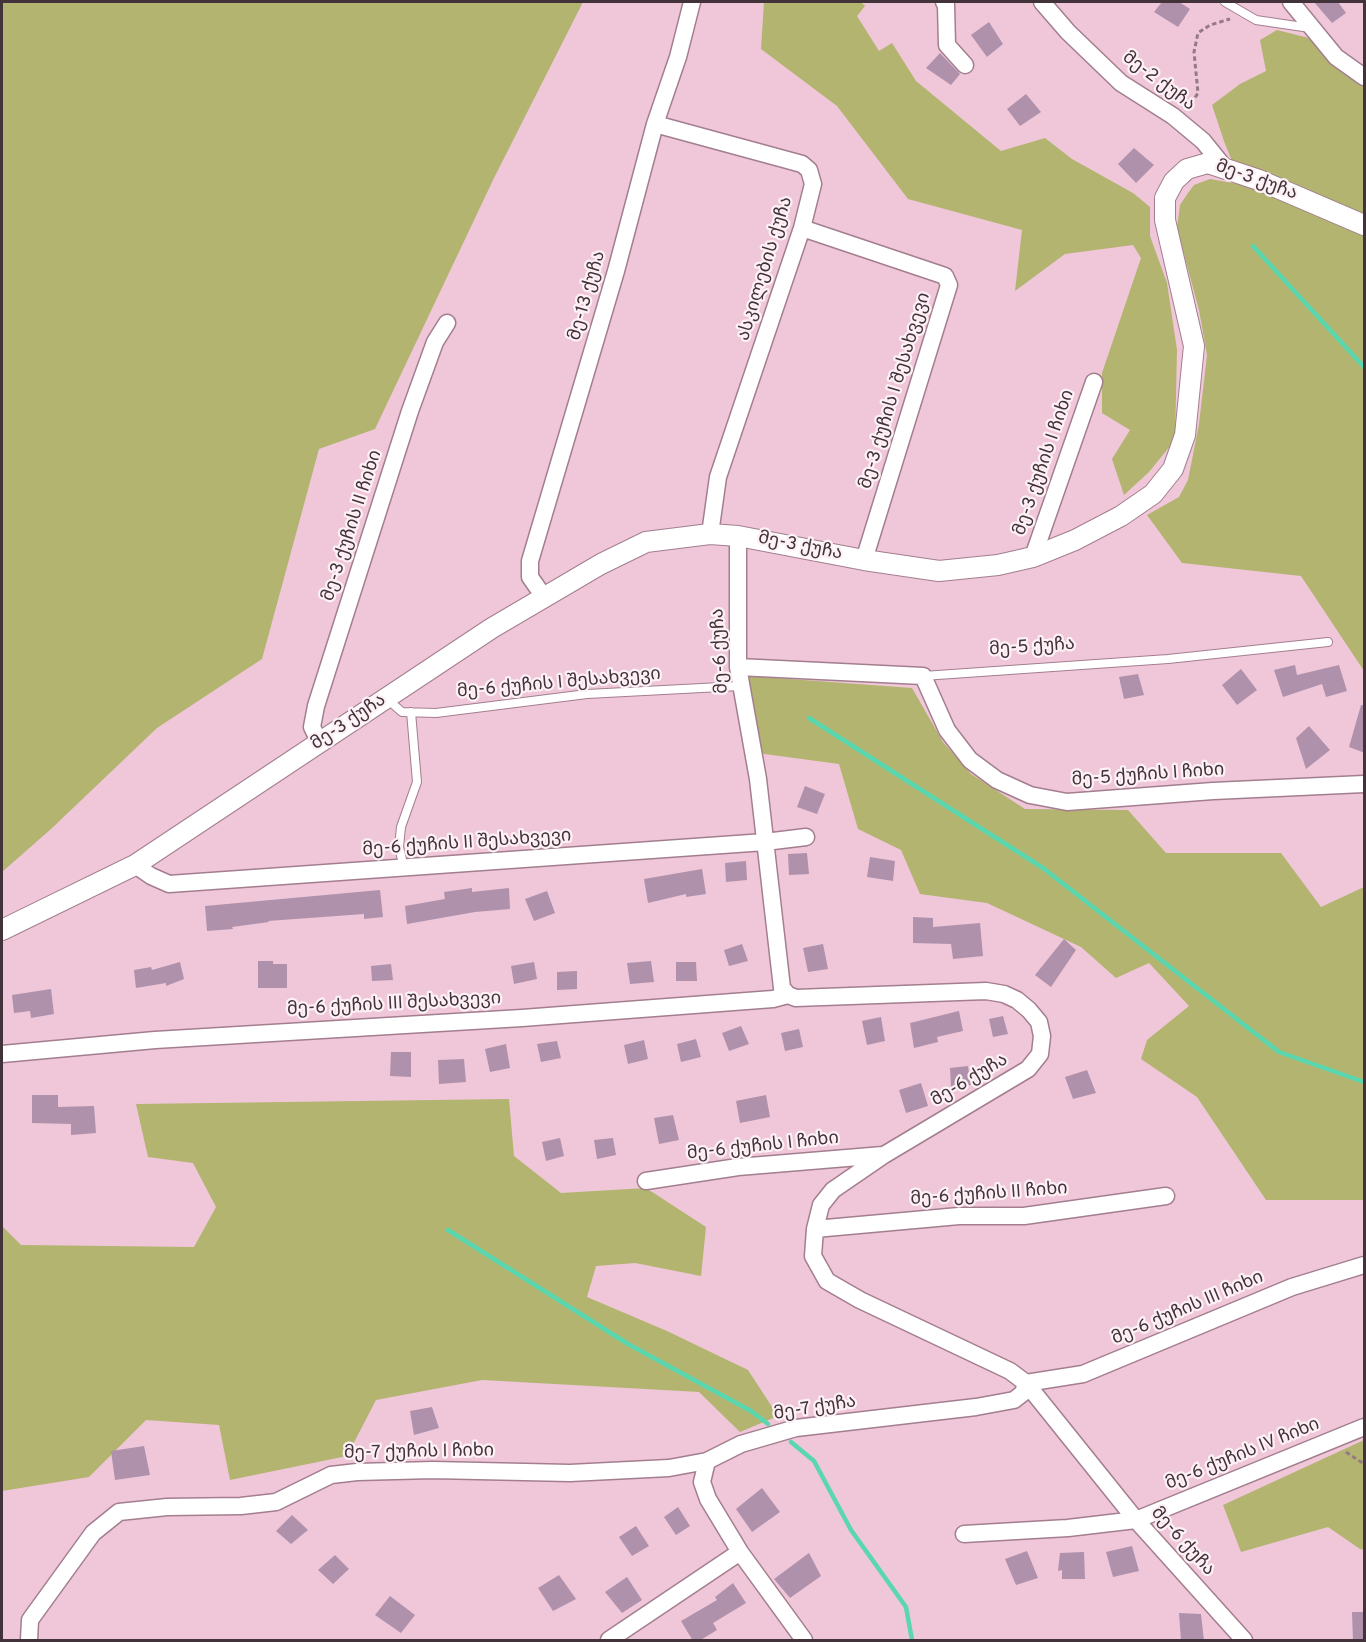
<!DOCTYPE html>
<html>
<head>
<meta charset="utf-8">
<style>
	body { margin:0 }
	#map { position:relative; width:1366px; height:1642px; overflow:hidden; background:#efc7d9; font-family:Overpass,sans-serif }
	canvas { display:block }
	.frame { position:absolute; inset:0; border:3px solid #423239; pointer-events:none }
</style>
</head>
<body>
<div id="map">
<canvas width="1366" height="1642"></canvas>
<div class="frame"></div>
</div>
<script>
const ctx = document.querySelector('canvas').getContext('2d');
ctx.lineJoin = 'round';
function paint(path, color) {
  ctx.fillStyle = color;
  ctx.fill(path, 'evenodd');
}
function shape(rows) {
  const path = new Path2D();
  for (const r of rows) {
    path.moveTo(r[0], r[1]);
    for (let i = 2; i < r.length; i += 2) path.lineTo(r[i], r[i + 1]);
  }
  return path;
}
function stroke(path, color, width, dash) {
  ctx.strokeStyle = color;
  ctx.lineWidth = width;
  ctx.lineCap = dash ? 'butt' : 'round';
  ctx.setLineDash(dash || []);
  ctx.stroke(path);
}
function write(font, color, halo, rows, align = 'center') {
  ctx.font = font + ' Overpass,"Noto Sans Georgian",sans-serif';
  ctx.lineWidth = 4.5;
  ctx.setLineDash([]);
  ctx.textBaseline = 'middle';
  ctx.strokeStyle = halo;
  ctx.fillStyle = color;
  for (const [text, x, y, turn = 0] of rows) {
    ctx.save();
    ctx.translate(x, y);
    ctx.rotate((+turn || 0) * Math.PI / 180);
    ctx.textAlign = isNaN(turn) ? turn : align;
    if (halo) ctx.strokeText(text, 0, 0);
    ctx.fillText(text, 0, 0);
    ctx.restore();
  }
}
paint(shape([
	[2,2,583,2,494,178,375,429,319,449,262,659,157,728,51,829,2,872],
	[764,2,861,2,865,6,857,16,879,51,892,43,916,81,1001,151,1045,138,1072,159,1133,193,1150,207,1150,236,1167,283,1177,350,1175,440,1149,472,1124,495,1112,459,1130,430,1102,413,1102,373,1141,258,1133,245,1065,254,1015,291,1022,230,908,199,837,106,761,49],
	[1277,30,1309,38,1344,74,1364,85,1364,215,1259,170,1232,161,1225,144,1212,105,1240,84,1266,71,1260,40],
	[1210,179,1249,186,1364,235,1364,671,1301,576,1182,563,1147,515,1179,497,1188,480,1199,424,1207,355,1199,310,1177,228,1180,205,1188,193,1194,185],
	[749,676,912,688,943,742,971,774,1025,809,1128,810,1166,853,1281,853,1321,907,1364,887,1364,1200,1266,1200,1197,1097,1141,1059,1147,1040,1189,1006,1149,963,1116,978,1081,947,987,903,920,894,901,850,858,829,839,764,757,753],
	[509,1099,514,1156,561,1193,646,1188,706,1227,701,1276,635,1263,596,1266,587,1297,667,1331,748,1370,778,1416,740,1432,699,1392,482,1380,376,1400,347,1456,230,1480,219,1425,146,1420,89,1477,2,1491,2,1226,21,1245,194,1247,216,1207,193,1163,148,1157,136,1104],
	[1364,1440,1364,1550,1360,1549,1328,1527,1241,1552,1223,1505]
]), '#b3b46f');
stroke(shape([
	[1253,246,1364,367],
	[809,718,1043,868,1279,1052,1364,1082],
	[448,1230,628,1344,751,1411,768,1424],
	[791,1442,814,1461,851,1530,906,1607,912,1640]
]), '#5ad7af', 4.5);
paint(shape([
	[1162,2,1179,2,1190,9,1178,27,1154,12],
	[1314,2,1338,2,1346,13,1332,23],
	[989,22,1003,44,987,57,971,35],
	[940,53,960,74,951,85,926,68],
	[1026,94,1041,112,1020,126,1007,109],
	[1134,148,1154,165,1136,183,1118,164],
	[1295,665,1297,675,1339,665,1347,691,1326,697,1322,684,1283,697,1274,670],
	[1241,669,1257,690,1237,705,1222,685],
	[1138,674,1144,695,1124,699,1119,677],
	[1361,705,1365,705,1365,753,1349,747],
	[1309,726,1330,750,1306,769,1296,738],
	[805,786,825,794,817,814,797,807],
	[807,853,809,874,789,875,788,854],
	[870,857,895,861,893,881,867,877],
	[746,861,747,880,726,882,725,863],
	[702,869,706,894,686,897,686,894,648,903,644,879],
	[472,888,472,892,509,888,510,909,475,912,407,924,405,906,445,899,444,892],
	[380,890,383,917,364,919,364,914,268,921,269,922,232,927,233,929,207,931,205,906],
	[547,891,555,913,534,921,525,899],
	[913,917,933,918,933,927,980,923,983,956,953,959,951,944,913,943],
	[1064,939,1076,950,1051,987,1035,975],
	[742,944,748,961,729,966,724,950],
	[823,944,828,969,808,972,803,948],
	[258,961,273,961,273,964,287,964,287,988,258,988],
	[651,961,654,982,630,984,627,963],
	[180,962,184,979,166,986,166,983,136,988,134,970,151,967,152,970],
	[534,962,537,979,514,984,511,966],
	[676,962,696,962,697,981,676,981],
	[391,964,393,980,372,981,371,966],
	[577,971,577,989,557,990,557,972],
	[51,989,54,1014,31,1018,30,1011,14,1013,12,995],
	[959,1011,963,1031,937,1037,938,1042,914,1048,910,1023],
	[1003,1016,1008,1034,993,1037,989,1019],
	[881,1017,885,1041,867,1045,862,1021],
	[741,1026,749,1044,729,1051,722,1033],
	[799,1029,803,1047,785,1051,781,1033],
	[696,1039,701,1057,681,1062,677,1044],
	[644,1040,648,1059,628,1064,624,1045],
	[557,1041,561,1058,541,1062,537,1044],
	[506,1044,510,1068,490,1072,485,1049],
	[391,1052,411,1052,411,1077,390,1076],
	[464,1059,466,1082,439,1084,438,1060],
	[968,1066,971,1085,951,1087,950,1068],
	[1087,1070,1096,1093,1073,1099,1065,1077],
	[921,1083,928,1106,906,1113,899,1090],
	[32,1095,58,1095,58,1107,94,1106,96,1133,71,1135,71,1124,32,1123],
	[766,1095,770,1117,740,1123,736,1101],
	[673,1115,679,1140,659,1144,654,1118],
	[560,1138,564,1156,546,1161,542,1142],
	[613,1138,616,1155,597,1159,594,1140],
	[432,1407,439,1428,414,1435,410,1411],
	[144,1446,150,1475,115,1480,111,1451],
	[762,1488,780,1512,752,1532,736,1509],
	[678,1507,690,1526,676,1535,664,1517],
	[292,1515,308,1530,291,1544,276,1531],
	[636,1526,649,1546,632,1556,619,1537],
	[1132,1546,1139,1571,1113,1577,1106,1552],
	[1027,1551,1038,1578,1016,1585,1005,1559],
	[1084,1552,1085,1579,1062,1579,1062,1570,1058,1571,1060,1553],
	[809,1553,821,1576,790,1598,774,1579],
	[335,1555,349,1569,333,1584,318,1570],
	[559,1575,576,1599,553,1611,538,1588],
	[627,1577,642,1600,622,1613,605,1592],
	[733,1583,746,1603,713,1623,717,1630,699,1641,693,1641,681,1621,717,1600,715,1597],
	[390,1596,415,1615,401,1633,375,1615],
	[1352,1612,1365,1612,1365,1641,1353,1641],
	[1179,1613,1201,1614,1204,1641,1181,1641]
]), '#af91ac');
const service = shape([
	[1225,2,1256,20,1310,28],
	[923,676,1168,659,1328,642],
	[387,699,402,712,436,713,587,694,740,686],
	[404,868,399,847,401,827,417,782,411,712]
]);
const minor = shape([
	[944,2,946,5,947,45,965,65],
	[1042,2,1068,32,1121,83,1173,116,1203,141,1224,167],
	[1291,2,1336,57,1364,77],
	[655,124,802,164,809,170,813,184,802,228,718,477,710,534],
	[802,228,945,276,949,285,864,560],
	[738,536,738,667,758,779,782,988,788,995,796,998,986,991,1004,994,1017,1000,1029,1010,1039,1022,1042,1036,1040,1054,1028,1069,884,1155,833,1190,821,1205,815,1229,813,1256,827,1281,860,1300,1010,1371,1026,1383,1136,1520,1244,1640],
	[1033,557,1094,382],
	[544,597,530,577,530,561,616,271,655,124,678,57,692,2],
	[738,667,923,676,947,730,970,760,997,780,1030,795,1067,802,1213,791,1364,784],
	[320,743,312,727,316,706,410,411,435,342,447,323],
	[135,865,151,876,169,884,765,842,806,837],
	[2,1054,155,1040,522,1018,773,999,788,995],
	[646,1181,738,1167,883,1155],
	[815,1229,959,1216,1024,1216,1166,1196],
	[1026,1383,1083,1374,1292,1287,1364,1265],
	[964,1534,1068,1528,1136,1520,1364,1427],
	[29,1640,30,1620,93,1533,119,1512,167,1507,241,1506,276,1502,331,1475,357,1472,433,1470,570,1473,669,1468,707,1461],
	[609,1640,740,1552],
	[804,1640,740,1552,708,1499,702,1482,707,1461,741,1444,796,1428,976,1407,1014,1400,1023,1393,1026,1383]
]);
const tertiary = shape([
	[2,930,135,865,492,628,601,564,646,542,710,534,738,536,864,560,939,571,998,565,1033,557,1075,540,1121,516,1153,494,1173,469,1185,435,1194,346,1165,220,1165,198,1174,181,1187,169,1208,163,1259,180,1364,225]
]);
stroke(service, '#a37e8f', 10);
stroke(minor, '#a37e8f', 19);
stroke(tertiary, '#a37e8f', 22);
stroke(shape([
	[1187,110,1198,93,1194,52,1198,33,1210,25,1230,19],
	[1346,1452,1364,1464]
]), '#957a86', 3, [4.5, 3]);
stroke(service, '#fff', 8);
stroke(minor, '#fff', 16);
stroke(tertiary, '#fff', 20);
write('18px', '#423239', '#fdf1f6', [
	["მე-2 ქუჩა",1158,82,37],
	["მე-3 ქუჩა",1256,181,20],
	["ასკილების ქუჩა",766,269,-73],
	["მე-13 ქუჩა",588,296,-74],
	["მე-3 ქუჩის I შესახვევი",896,391,-73],
	["მე-3 ქუჩის I ჩიხი",1045,463,-71],
	["მე-3 ქუჩის II ჩიხი",353,526,-72],
	["მე-3 ქუჩა",800,547,11],
	["მე-5 ქუჩა",1032,648,-4],
	["მე-6 ქუჩა",721,651,-93],
	["მე-6 ქუჩის I შესახვევი",559,684,-5],
	["მე-3 ქუჩა",349,723,-34],
	["მე-5 ქუჩის I ჩიხი",1148,776,-4],
	["მე-6 ქუჩის II შესახვევი",467,844,-4],
	["მე-6 ქუჩის III შესახვევი",394,1005,-3],
	["მე-6 ქუჩა",970,1081,-31],
	["მე-6 ქუჩის I ჩიხი",763,1147,-6],
	["მე-6 ქუჩის II ჩიხი",989,1195,-4],
	["მე-6 ქუჩის III ჩიხი",1188,1309,-23],
	["მე-7 ქუჩა",815,1409,-9],
	["მე-7 ქუჩის I ჩიხი",419,1453,-1],
	["მე-6 ქუჩის IV ჩიხი",1243,1455,-22],
	["მე-6 ქუჩა",1182,1542,48]
]);
</script>
</body>
</html>
